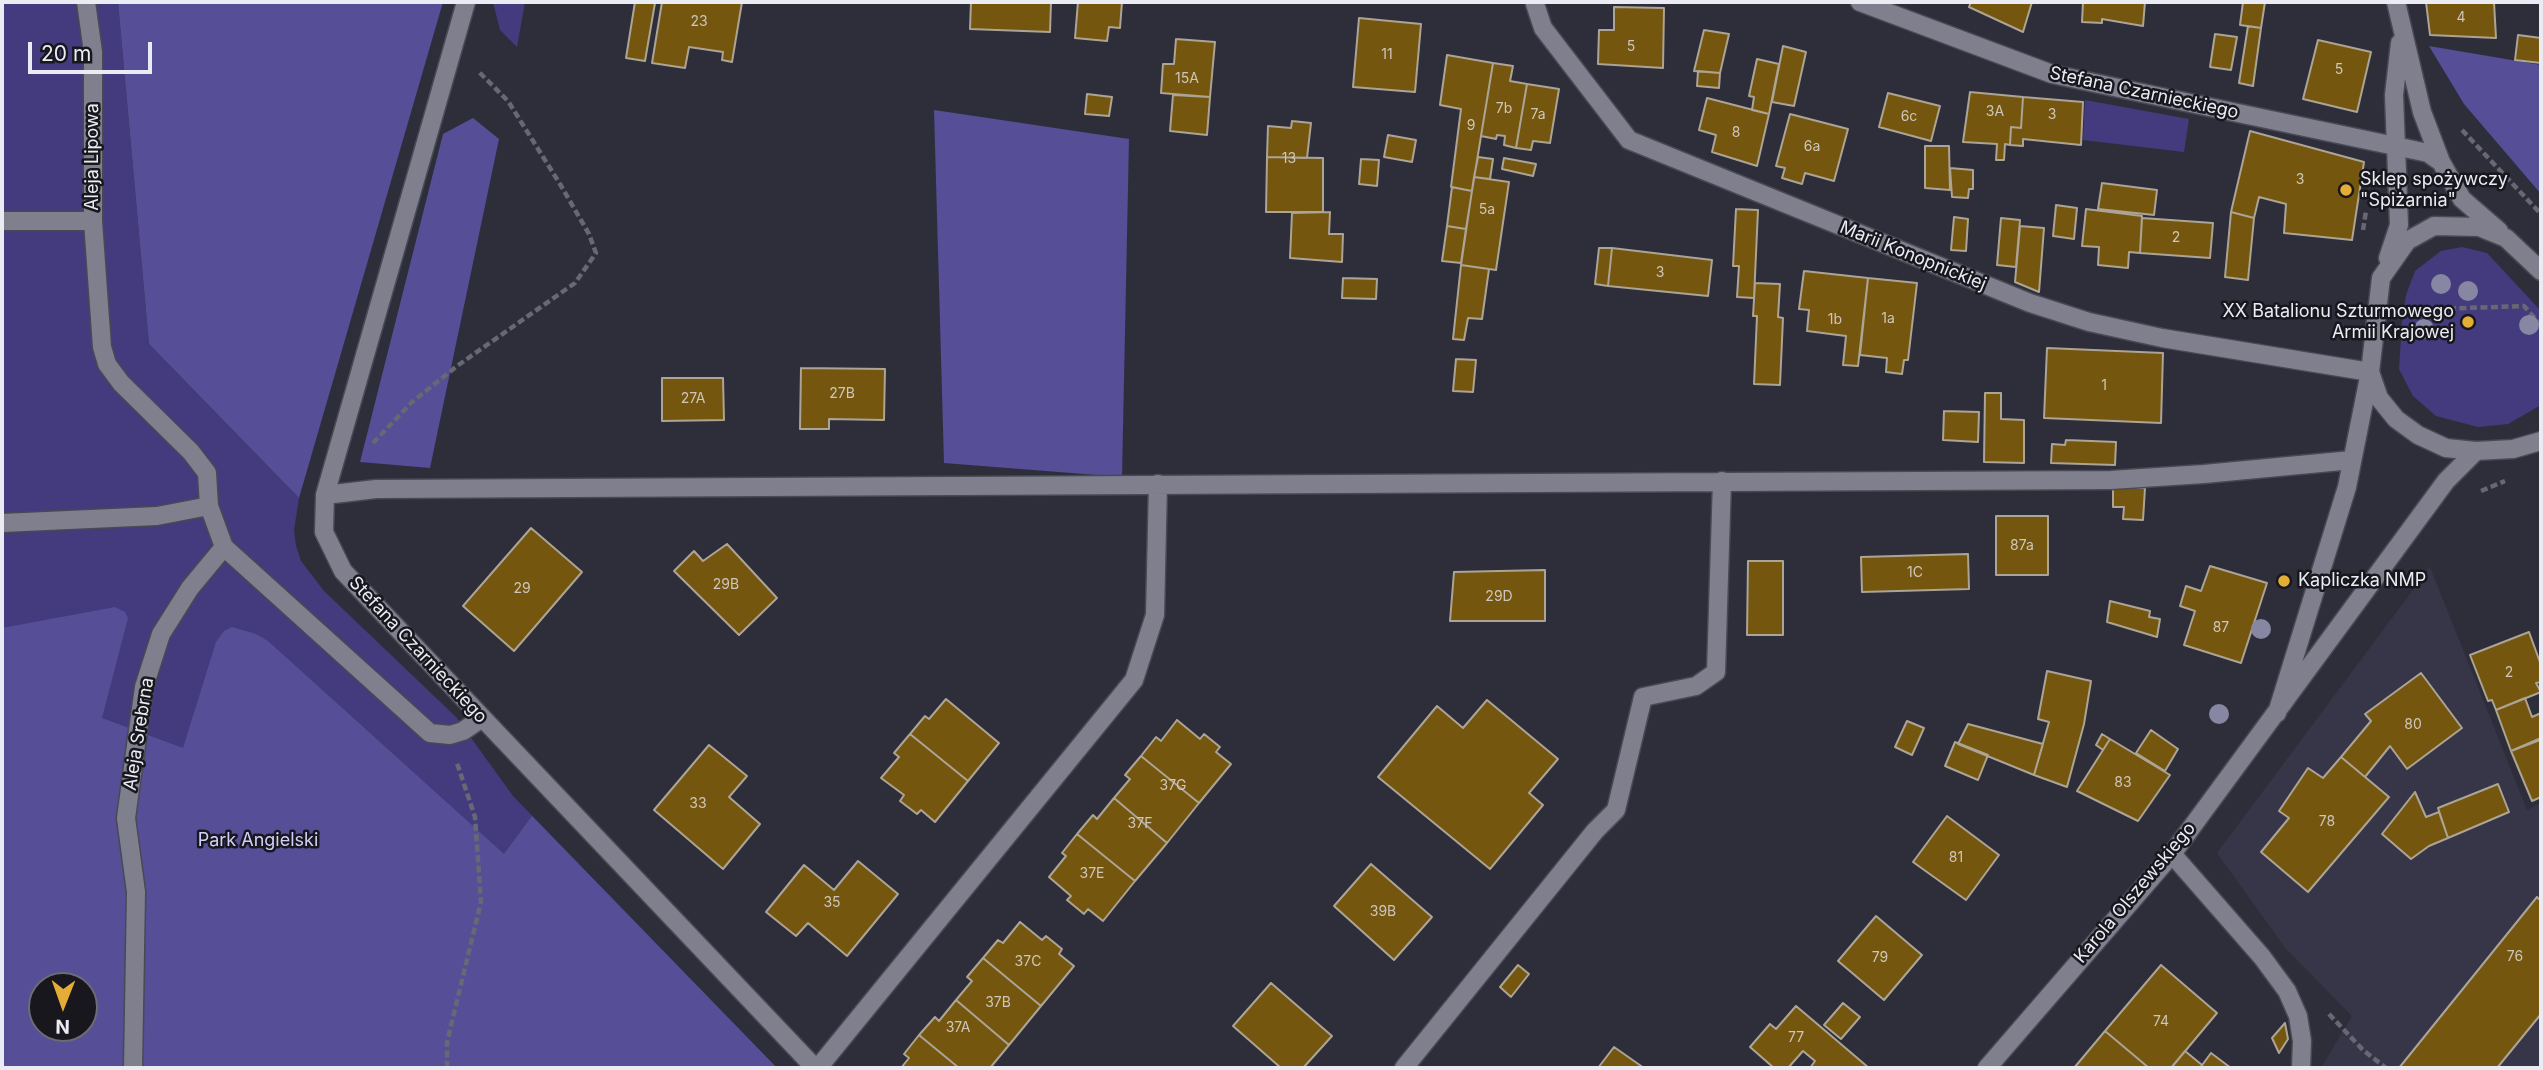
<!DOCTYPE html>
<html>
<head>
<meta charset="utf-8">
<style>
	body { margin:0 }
	#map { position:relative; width:2543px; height:1070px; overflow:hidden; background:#2e2e3b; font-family:Inter,sans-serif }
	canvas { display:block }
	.frame { position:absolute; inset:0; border:4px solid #ebebf4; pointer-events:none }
	.north { position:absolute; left:28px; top:972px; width:70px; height:70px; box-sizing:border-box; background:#17171d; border:2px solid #6c6c73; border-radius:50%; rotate:181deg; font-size:19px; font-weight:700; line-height:28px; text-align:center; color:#ebebf4 }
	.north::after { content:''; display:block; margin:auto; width:24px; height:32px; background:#e4ad35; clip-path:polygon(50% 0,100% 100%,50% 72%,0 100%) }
	.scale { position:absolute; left:28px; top:42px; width:124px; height:32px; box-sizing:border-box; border:4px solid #ebebf4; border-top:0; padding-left:9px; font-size:21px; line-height:24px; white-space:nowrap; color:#ebebf4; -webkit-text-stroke:5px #17171d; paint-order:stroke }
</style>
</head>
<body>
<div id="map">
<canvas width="2543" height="1070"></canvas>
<div class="frame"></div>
<div class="north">N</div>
<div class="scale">20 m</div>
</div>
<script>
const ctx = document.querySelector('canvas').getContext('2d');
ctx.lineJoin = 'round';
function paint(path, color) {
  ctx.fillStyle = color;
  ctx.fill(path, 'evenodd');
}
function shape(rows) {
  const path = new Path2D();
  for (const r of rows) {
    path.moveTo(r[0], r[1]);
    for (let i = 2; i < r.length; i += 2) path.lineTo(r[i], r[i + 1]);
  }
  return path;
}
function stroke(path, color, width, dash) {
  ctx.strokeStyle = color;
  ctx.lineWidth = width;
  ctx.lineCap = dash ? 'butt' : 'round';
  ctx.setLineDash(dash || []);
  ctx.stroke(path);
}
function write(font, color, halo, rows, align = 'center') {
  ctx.font = font + ' Inter,sans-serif';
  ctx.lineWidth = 5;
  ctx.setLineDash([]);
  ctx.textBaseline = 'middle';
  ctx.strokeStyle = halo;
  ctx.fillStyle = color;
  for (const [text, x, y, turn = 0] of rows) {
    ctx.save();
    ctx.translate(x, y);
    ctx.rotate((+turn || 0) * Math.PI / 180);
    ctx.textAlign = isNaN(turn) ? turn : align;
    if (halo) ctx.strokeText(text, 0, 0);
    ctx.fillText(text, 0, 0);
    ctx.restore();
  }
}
paint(shape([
	[2430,567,2527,810,2541,803,2541,1068,2321,1068,2352,1016,2286,949,2217,853]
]), '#373649');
paint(shape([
	[2,2,118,2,149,344,299,498,294,530,296,546,301,561,324,591,456,717,513,796,777,1068,2,1068],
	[42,986,84,986,84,1028,42,1028],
	[493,2,525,2,517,47,500,30],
	[2085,100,2189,119,2184,152,2083,140],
	[2462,247,2487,253,2541,311,2541,405,2508,424,2478,427,2436,416,2413,396,2399,369,2402,323,2406,295,2415,271,2441,251]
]), '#433b7e');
paint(shape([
	[118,2,443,2,299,498,149,344],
	[2429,46,2541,65,2541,194,2464,104],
	[934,110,1129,139,1122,477,944,463],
	[473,118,499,139,430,468,360,462,443,134],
	[115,607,125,612,128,618,102,718,183,748,216,642,224,631,232,627,256,634,268,641,504,854,532,816,777,1068,2,1068,2,628],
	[42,986,84,986,84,1028,42,1028]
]), '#564e96');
const building = shape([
	[635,2,655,3,645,61,626,58,635,2],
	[662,2,742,2,732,62,722,60,723,52,689,47,685,68,652,63,662,2],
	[971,2,1051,2,1050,32,970,29,971,2],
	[1078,2,1122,2,1120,28,1109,27,1107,41,1075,38,1078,2],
	[1971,2,2032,2,2023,32,1969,7,1971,2],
	[2083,2,2145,2,2143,26,2102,19,2102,23,2082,22,2083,2],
	[2243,2,2265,2,2261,28,2240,25,2243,2],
	[2426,2,2494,2,2496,38,2430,35,2426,2],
	[1614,7,1664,8,1663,68,1598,64,1599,30,1614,30,1614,7],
	[1359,18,1421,24,1415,92,1353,87,1359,18],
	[2248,26,2261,28,2253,86,2239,83,2248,26],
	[1704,30,1729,34,1720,73,1694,71,1704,30],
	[2215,34,2237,37,2231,70,2210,67,2215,34],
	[2518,35,2541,38,2541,63,2515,60,2518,35],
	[1176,39,1215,42,1210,97,1161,93,1163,64,1174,64,1176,39],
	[2318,40,2371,52,2357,112,2303,99,2318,40],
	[1783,46,1806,52,1794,106,1772,102,1783,46],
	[1447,55,1493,63,1472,191,1451,187,1461,109,1440,105,1447,55],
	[1757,59,1779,64,1769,114,1752,110,1754,97,1749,96,1757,59],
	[1493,63,1513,66,1510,81,1527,84,1516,148,1504,145,1505,136,1497,135,1496,139,1481,136,1493,63],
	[1698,71,1720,73,1719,88,1697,86,1698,71],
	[1527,84,1559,89,1550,143,1533,141,1531,150,1516,148,1527,84],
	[1970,92,2023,97,2021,128,2011,127,2010,145,2005,144,2004,160,1996,160,1997,144,1963,142,1970,92],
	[1888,93,1940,106,1931,141,1879,127,1888,93],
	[1087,94,1112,97,1109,116,1085,114,1087,94],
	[1173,95,1210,97,1207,135,1170,131,1173,95],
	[2023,97,2083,102,2081,145,2023,139,2023,146,2010,145,2011,127,2021,128,2023,97],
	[1707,98,1769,114,1757,166,1712,152,1716,135,1699,130,1707,98],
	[1790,114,1848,129,1834,181,1805,173,1802,184,1782,178,1785,168,1776,166,1790,114],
	[1292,121,1311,123,1307,158,1267,157,1268,126,1291,128,1292,121],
	[2250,131,2364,162,2352,240,2284,233,2286,204,2259,197,2254,218,2231,212,2250,131],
	[1388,135,1416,140,1412,162,1384,157,1388,135],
	[1925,146,1949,146,1950,190,1925,188,1925,146],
	[1267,157,1323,158,1323,212,1266,212,1267,157],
	[1478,157,1493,159,1490,179,1474,177,1478,157],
	[1504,158,1536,164,1533,176,1502,169,1504,158],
	[1361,159,1379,160,1377,186,1359,184,1361,159],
	[1950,168,1973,170,1973,189,1969,189,1968,198,1952,197,1950,168],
	[1474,177,1509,182,1496,270,1461,265,1474,177],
	[2102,183,2157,190,2154,215,2098,209,2102,183],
	[1452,187,1472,191,1466,229,1447,226,1452,187],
	[2056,205,2077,208,2074,239,2053,236,2056,205],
	[1736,209,1758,210,1754,298,1737,297,1739,266,1733,266,1736,209],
	[2086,209,2142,216,2140,253,2129,252,2128,268,2098,265,2099,247,2082,246,2086,209],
	[1330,212,1329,234,1343,234,1342,262,1290,258,1292,213,1330,212],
	[2231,212,2254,218,2248,280,2225,277,2231,212],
	[1954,217,1968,219,1966,251,1951,250,1954,217],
	[2001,218,2020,220,2016,267,1997,265,2001,218],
	[2142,218,2213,223,2210,258,2140,253,2142,218],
	[1447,226,1466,229,1461,263,1442,261,1447,226],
	[2020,226,2044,228,2039,292,2015,282,2020,226],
	[1599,248,1612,248,1608,286,1595,284,1599,248],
	[1612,248,1712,260,1708,296,1608,286,1612,248],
	[1461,265,1489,269,1482,319,1468,318,1464,340,1453,339,1461,265],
	[1804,271,1868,278,1858,366,1843,365,1846,336,1807,331,1809,310,1799,309,1804,271],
	[1343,278,1377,279,1376,299,1342,298,1343,278],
	[1868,278,1917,283,1908,360,1904,360,1902,374,1886,372,1887,358,1860,355,1868,278],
	[1755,283,1780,284,1778,317,1783,318,1780,385,1754,384,1757,316,1753,316,1755,283],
	[2047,348,2163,353,2161,423,2044,418,2047,348],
	[1456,359,1476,360,1473,392,1453,391,1456,359],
	[801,368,885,369,884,420,829,419,829,429,800,429,801,368],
	[662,378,723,378,724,420,662,421,662,378],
	[1985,393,2001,393,2001,419,2024,420,2024,463,1984,462,1985,393],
	[1944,411,1979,412,1978,442,1943,440,1944,411],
	[2066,440,2116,442,2115,465,2051,463,2052,444,2065,445,2066,440],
	[2113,487,2145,488,2143,520,2123,519,2124,507,2113,507,2113,487],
	[1996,516,2048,516,2048,575,1996,575,1996,516],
	[531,528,582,572,514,651,463,606,531,528],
	[727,544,777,598,739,635,674,571,694,551,703,561,727,544],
	[1968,554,1969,589,1862,592,1861,557,1968,554],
	[1748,561,1783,561,1783,635,1747,635,1748,561],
	[2210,566,2267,583,2241,663,2184,645,2195,611,2180,606,2186,586,2201,591,2210,566],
	[1545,570,1545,621,1450,621,1454,572,1545,570],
	[2110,601,2150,611,2149,617,2160,619,2157,637,2107,622,2110,601],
	[2529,632,2541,665,2541,682,2536,683,2541,692,2496,710,2492,700,2488,701,2470,655,2529,632],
	[2047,671,2091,681,2084,724,2067,787,2034,775,2049,722,2038,719,2047,671],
	[2421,673,2462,728,2407,769,2390,746,2365,777,2341,757,2371,721,2365,714,2421,673],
	[2525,698,2532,717,2541,713,2541,738,2511,751,2496,710,2525,698],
	[946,699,999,743,968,781,910,734,925,716,929,719,946,699],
	[1487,700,1558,759,1529,793,1543,805,1490,869,1378,777,1437,706,1463,728,1487,700],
	[1177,720,1200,739,1204,734,1220,747,1216,752,1231,764,1199,803,1141,756,1156,737,1161,741,1177,720],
	[1907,721,1924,728,1912,755,1895,747,1907,721],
	[1968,724,2043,744,2034,775,1958,744,1968,724],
	[2151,730,2178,749,2165,771,2136,753,2151,730],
	[910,734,968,781,935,822,921,810,917,814,900,801,904,795,881,778,899,757,894,753,910,734],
	[2102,734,2110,739,2103,750,2096,745,2102,734],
	[2110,739,2170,775,2138,821,2077,791,2110,739],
	[2540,740,2541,797,2532,801,2511,751,2540,740],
	[1955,742,1988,755,1978,780,1945,766,1955,742],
	[709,745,747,776,729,797,760,824,723,869,654,810,709,745],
	[1141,756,1199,803,1167,843,1114,798,1130,779,1125,775,1141,756],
	[2341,757,2389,797,2308,892,2261,852,2289,818,2279,811,2308,768,2323,778,2341,757],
	[2498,784,2509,812,2448,838,2438,808,2498,784],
	[2415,792,2426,817,2439,812,2448,838,2429,846,2411,859,2382,834,2415,792],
	[1114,798,1167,843,1135,881,1077,834,1093,815,1097,819,1114,798],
	[1947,816,1999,855,1966,900,1913,862,1947,816],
	[1077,834,1135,881,1103,921,1088,909,1084,914,1067,900,1071,896,1049,877,1066,856,1062,853,1077,834],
	[858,861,898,894,847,956,808,923,796,936,766,912,804,865,834,890,858,861],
	[1371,864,1432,917,1394,960,1334,906,1371,864],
	[2537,897,2541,901,2541,1014,2497,1068,2399,1068,2537,897],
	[1876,916,1922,955,1884,1000,1838,961,1876,916],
	[1020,922,1042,940,1046,936,1062,949,1059,954,1074,966,1041,1006,983,958,998,940,1003,943,1020,922],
	[983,958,1041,1006,1009,1045,956,1000,972,981,967,977,983,958],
	[1518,965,1529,974,1511,997,1500,987,1518,965],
	[2161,965,2217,1013,2171,1068,2149,1068,2105,1031,2161,965],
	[1271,983,1332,1036,1303,1068,1281,1068,1233,1026,1271,983],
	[956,1000,1009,1045,990,1068,959,1068,919,1035,935,1017,939,1021,956,1000],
	[1843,1003,1860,1017,1841,1039,1824,1025,1843,1003],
	[1796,1006,1822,1028,1869,1068,1810,1068,1815,1061,1803,1051,1788,1068,1774,1068,1750,1047,1770,1024,1776,1029,1796,1006],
	[2285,1023,2288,1039,2279,1053,2272,1038,2285,1023],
	[2105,1031,2149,1068,2074,1068,2105,1031],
	[919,1035,959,1068,901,1068,909,1058,904,1054,919,1035],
	[1614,1047,1644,1068,1598,1068,1614,1047],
	[2185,1051,2202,1065,2200,1068,2171,1068,2185,1051],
	[2211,1053,2231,1068,2200,1068,2211,1053]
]);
paint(building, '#75560e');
stroke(building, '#aca495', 2);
const lane = shape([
	[2172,854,2262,957,2287,991,2298,1016,2302,1041,2301,1068]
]);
const street = shape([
	[466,2,325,495,324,532,343,571,815,1068],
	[1860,2,2052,74,2395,146],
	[1535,4,1543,28,1629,140,2030,303,2089,322,2162,338,2370,372,2347,487,2277,713],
	[2,221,93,221,93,52,86,2],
	[93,221,102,347,107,364,121,383,191,452,207,473,209,506,224,547,430,733,450,735,463,731,482,718],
	[325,495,376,489,2111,480,2204,474,2352,460],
	[2,523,157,516,209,506],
	[133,1068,136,892,126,818,144,687,161,634,190,588,224,547],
	[818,1068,1134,680,1155,615,1158,484],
	[1404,1068,1595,831,1616,810,1643,697,1696,686,1716,672,1722,481],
	[1987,1068,2172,854,2446,481,2476,451]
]);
const secondary = shape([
	[2396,2,2422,112,2441,162,2462,199,2499,231],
	[2395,146,2428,153,2441,162],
	[2388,258,2399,225,2394,95,2400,43],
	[2541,271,2506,238,2479,227,2434,226,2407,241,2381,278,2370,372,2379,398,2396,419,2418,435,2446,448,2476,451,2513,449,2541,441]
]);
stroke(lane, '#494954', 21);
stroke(street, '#494954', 21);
stroke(secondary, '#494954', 21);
stroke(shape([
	[2462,130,2541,214],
	[2363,230,2366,211],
	[2407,310,2524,306,2541,325],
	[373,443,412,402,457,366,575,283,596,253,589,234,560,184,508,101,478,71],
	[2481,491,2505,481],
	[2329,1014,2363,1050,2386,1068],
	[447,1068,447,1042,481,902,475,817,457,763]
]), '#686874', 4.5, [7, 3.5]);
stroke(lane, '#7f7f8e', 18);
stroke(street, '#7f7f8e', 18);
stroke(secondary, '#7f7f8e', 18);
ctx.fillStyle = '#8787a4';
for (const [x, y] of [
	[2441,284],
	[2468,291],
	[2529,325],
	[2424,329],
	[2261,629],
	[2219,714]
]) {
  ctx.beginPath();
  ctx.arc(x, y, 10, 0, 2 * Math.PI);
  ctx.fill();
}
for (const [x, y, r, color] of [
	[2346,190,7,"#e4ad35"],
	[2468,322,7,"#e4ad35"],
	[2284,581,7,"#e4ad35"]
]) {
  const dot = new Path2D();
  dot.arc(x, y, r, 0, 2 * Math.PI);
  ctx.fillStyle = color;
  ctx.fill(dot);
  stroke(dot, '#17171d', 2.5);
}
write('14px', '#cec6ba', null, [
	["4",2461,18],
	["23",699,22],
	["5",1631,47],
	["11",1387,55],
	["5",2339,70],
	["15A",1187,79],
	["7b",1504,109],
	["3A",1995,112],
	["7a",1538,115],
	["3",2052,115],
	["6c",1909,117],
	["9",1471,126],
	["8",1736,133],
	["6a",1812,147],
	["13",1289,159],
	["3",2300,180],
	["5a",1487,210],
	["2",2176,238],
	["3",1660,273],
	["1a",1888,319],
	["1b",1835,320],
	["1",2104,386],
	["27B",842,394],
	["27A",693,399],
	["87a",2022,546],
	["1C",1915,573],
	["29B",726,585],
	["29",522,589],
	["29D",1499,597],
	["87",2221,628],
	["2",2509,673],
	["80",2413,725],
	["83",2123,783],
	["37G",1173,786],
	["33",698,804],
	["78",2327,822],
	["37F",1140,824],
	["81",1956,858],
	["37E",1092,874],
	["35",832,903],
	["39B",1383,912],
	["76",2515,957],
	["79",1880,958],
	["37C",1028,962],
	["37B",998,1003],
	["74",2161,1022],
	["37A",958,1028],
	["77",1796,1038]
]);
write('18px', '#ebebf4', '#17171d', [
	["Stefana Czarnieckiego",2144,93,12],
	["Aleja Lipowa",93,157,-90],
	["Marii Konopnickiej",1913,256,22],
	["Stefana Czarnieckiego",418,650,47],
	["Aleja Srebrna",139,734,-81],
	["Karola Olszewskiego",2135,893,-50]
]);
write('18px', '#ebebf4', '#17171d', [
	["Sklep spożywczy",2360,180],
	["\"Spiżarnia\"",2360,201],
	["XX Batalionu Szturmowego",2454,312,"right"],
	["Armii Krajowej",2454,333,"right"],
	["Kapliczka NMP",2298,581]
], 'left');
write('18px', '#d0d0fa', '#17171d', [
	["Park Angielski",258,841]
]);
</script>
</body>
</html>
